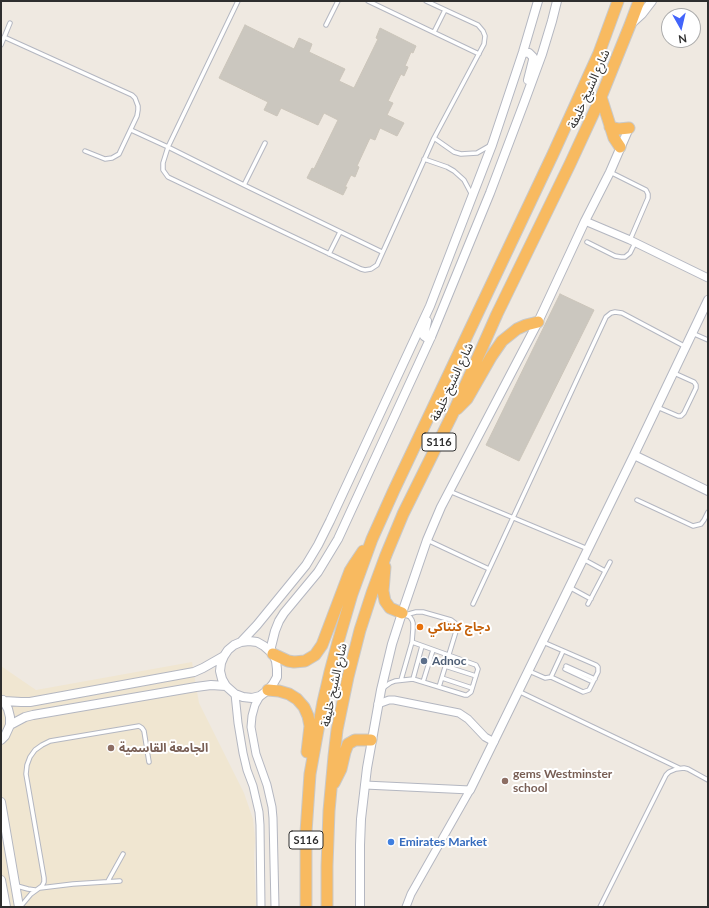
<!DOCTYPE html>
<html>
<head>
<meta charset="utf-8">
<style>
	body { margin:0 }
	#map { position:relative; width:709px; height:908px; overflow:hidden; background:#efe9e1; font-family:Lato,sans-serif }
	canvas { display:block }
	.frame { position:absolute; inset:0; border:2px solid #2e2e2e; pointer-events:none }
	.north { position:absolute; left:661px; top:8px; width:40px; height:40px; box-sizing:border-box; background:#fff; border:1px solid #ababab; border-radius:50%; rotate:172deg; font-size:11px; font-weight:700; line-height:16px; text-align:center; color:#2e2e2e }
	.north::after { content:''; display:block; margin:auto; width:14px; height:18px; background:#4264fb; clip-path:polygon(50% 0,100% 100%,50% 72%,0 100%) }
</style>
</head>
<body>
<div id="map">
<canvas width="709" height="908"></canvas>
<div class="frame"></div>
<div class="north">N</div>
</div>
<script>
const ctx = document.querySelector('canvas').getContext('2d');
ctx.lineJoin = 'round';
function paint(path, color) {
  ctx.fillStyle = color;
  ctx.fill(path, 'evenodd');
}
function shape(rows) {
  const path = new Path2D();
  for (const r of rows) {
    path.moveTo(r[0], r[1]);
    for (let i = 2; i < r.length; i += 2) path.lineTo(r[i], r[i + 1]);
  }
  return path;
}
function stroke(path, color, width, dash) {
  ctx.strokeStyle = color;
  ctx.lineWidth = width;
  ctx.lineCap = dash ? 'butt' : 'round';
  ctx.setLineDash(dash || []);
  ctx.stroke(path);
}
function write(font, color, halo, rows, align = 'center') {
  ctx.font = font + ' Lato,"Noto Sans Arabic",sans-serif';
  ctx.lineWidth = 4;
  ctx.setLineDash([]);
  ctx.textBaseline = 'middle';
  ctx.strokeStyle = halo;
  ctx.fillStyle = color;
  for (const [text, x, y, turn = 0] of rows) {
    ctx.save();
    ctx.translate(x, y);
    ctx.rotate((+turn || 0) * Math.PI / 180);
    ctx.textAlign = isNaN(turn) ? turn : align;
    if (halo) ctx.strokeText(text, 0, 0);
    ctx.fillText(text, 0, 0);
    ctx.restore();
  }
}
paint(shape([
	[192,662,199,703,244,793,253,819,255,839,254,856,256,907,1,907,1,666,36,690]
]), '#f0e6d1');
const building = shape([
	[245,25,294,49,299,38,312,44,309,52,345,69,339,81,354,88,378,39,376,38,380,28,416,46,413,53,411,52,405,66,408,67,404,76,401,74,388,101,393,103,387,115,404,123,397,136,380,128,375,140,370,138,357,166,359,167,355,177,351,175,345,187,347,187,343,195,307,178,312,168,314,169,338,120,324,113,318,125,281,108,277,116,264,110,268,102,219,78,245,25],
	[560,294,594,310,519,461,486,445,560,294]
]);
paint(building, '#cbc7bf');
stroke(building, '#cbc5ba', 1);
const service = shape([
	[238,1,168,147,163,163,163,170,168,177,361,269,365,270,371,269,377,265,434,138,484,44,485,36,483,31,478,25,426,1],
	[368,1,479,54],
	[326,25,338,1],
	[434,32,445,10],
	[4,37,132,95,135,98,138,106,138,110,137,116,119,154,112,158,105,159,85,151],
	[1,45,10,23],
	[131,130,168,147,244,185,382,252],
	[434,138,454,152,461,154,477,153,491,145],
	[424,159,447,167,454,171,464,180,472,195],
	[610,172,646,190,648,194,648,198,630,240],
	[244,185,265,143],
	[587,242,615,256,621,257,625,257,630,253,635,243],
	[329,254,340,232],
	[692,333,708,340],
	[657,407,678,416,681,416,684,413,696,388,696,385,694,382,674,373],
	[449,491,588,549],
	[637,500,693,526,701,524,704,520,708,512],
	[427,540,489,569],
	[583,559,605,571],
	[569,587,591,599],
	[473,604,606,317,611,313,615,312,622,313,686,347],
	[588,604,610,562],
	[405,615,416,612,423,612,451,620,455,623,457,628,439,687],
	[445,666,476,676],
	[566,666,595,679],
	[565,669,593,682],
	[529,671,545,678,551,677,583,692,589,690,598,672,598,667,596,665,543,642],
	[551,677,563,651],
	[442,678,472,688],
	[413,679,422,646],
	[401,680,412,642,413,629,413,623,412,620,410,617,405,615],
	[423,682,433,650],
	[383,688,390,683,395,681,413,679,465,695,467,695,471,692,478,669,476,665,412,642],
	[518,691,679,768],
	[108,881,123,854],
	[17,886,28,889,35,890],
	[40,888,73,884,120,881],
	[21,906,31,894,42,886,44,882,44,878,26,774,27,765,30,757,35,750,42,745,50,741,139,726,142,728,144,731,149,762],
	[600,907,666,775,669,772,676,769,684,768,688,769,708,780]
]);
const minor = shape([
	[585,221,630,240,708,278],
	[235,694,238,723,243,753,247,770,253,786,259,812,260,825,261,907],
	[260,696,255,705,252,716,251,727,256,754,267,785,272,807,273,818,275,907],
	[378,704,389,700,394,700,459,713,468,719,485,737,494,742],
	[365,785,470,790,411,894,406,907]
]);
const tertiary = shape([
	[631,24,642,14,652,1],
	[523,52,529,53,533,57,533,60,528,80],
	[427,321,424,336,427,338,431,337],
	[634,455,708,491],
	[241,642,257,625,306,565,318,545,330,521,430,306,492,145,523,52,538,1],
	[270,651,275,631,279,621,284,613,318,572,338,539,431,337,490,193,524,103,542,54,552,21,557,1],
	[4,701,21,702,30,702,194,672,203,668,224,656,228,650,234,645,241,642,249,641,257,642,264,646,273,654,276,661,277,669,277,677,273,684,268,690,260,696,252,698,243,697,235,694,226,686,222,679,220,671,221,663,224,656],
	[10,725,25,717,33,715,196,687,211,685,226,686],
	[1,740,5,736,10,725,10,717,8,709,3,700],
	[470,790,634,455,708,300],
	[1,802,19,907],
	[1,880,6,907],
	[360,907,360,845,361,819,367,768,381,690,392,644,402,613,427,540,441,507,538,322,585,221,610,172,629,128]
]);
const trunk = shape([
	[601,97,614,138,620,147],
	[610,127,619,129,629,128],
	[457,409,467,399,491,357,502,341,517,329,526,325,538,322],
	[385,567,383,591,385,601,390,608,402,613],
	[273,654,288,661,294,662,305,661,315,655,322,645,350,571,355,563,363,551],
	[268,690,279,691,289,694,297,699,304,707,308,716,310,726,307,752],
	[334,783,341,769,345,752,348,744,355,740,371,740],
	[306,907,306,832,310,774,323,702,330,672,338,642,352,594,372,539,394,490,553,154,599,53,618,1],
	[327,907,327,866,329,811,334,756,337,730,348,677,360,630,372,593,386,555,403,514,454,411,497,314,570,164,601,97,630,25,639,1]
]);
stroke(service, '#b4b7c1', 5.5);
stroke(minor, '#b4b7c1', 9);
stroke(tertiary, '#b4b7c1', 10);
stroke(trunk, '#c9c9c9', 13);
stroke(service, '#fff', 3.5);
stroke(minor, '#fff', 7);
stroke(tertiary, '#fff', 8);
stroke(trunk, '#f8ba60', 11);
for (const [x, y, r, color] of [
	[420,627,4,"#e8710a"],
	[424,661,4,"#5c6f8a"],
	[111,748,4,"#8d6e63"],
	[505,781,4,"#8d6e63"],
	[391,842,4,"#3f7fe0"]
]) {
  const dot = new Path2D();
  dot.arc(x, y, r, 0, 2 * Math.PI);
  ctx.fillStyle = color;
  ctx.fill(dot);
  stroke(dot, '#fff', 1.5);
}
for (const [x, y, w] of [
	[439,442,34],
	[306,840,34]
]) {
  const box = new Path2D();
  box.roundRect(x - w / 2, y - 9, w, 18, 3);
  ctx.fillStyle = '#fff';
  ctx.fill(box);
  stroke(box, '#2e2e2e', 1);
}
write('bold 11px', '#2e2e2e', null, [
	["S116",439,442],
	["S116",306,840]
]);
write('12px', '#2e2e2e', '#fff', [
	["شارع الشيخ خليفة",589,89,-66],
	["شارع الشيخ خليفة",452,382,-65],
	["شارع الشيخ خليفة",334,685,-78]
]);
write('bold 12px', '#c56008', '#fff', [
	["دجاج كنتاكي",428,627]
], 'left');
write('bold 12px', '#4e5e75', '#fff', [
	["Adnoc",432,661]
], 'left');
write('bold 12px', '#785e54', '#fff', [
	["الجامعة القاسمية",119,748],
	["gems Westminster",513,774],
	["school",513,788]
], 'left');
write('bold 12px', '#366cbe', '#fff', [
	["Emirates Market",399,842]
], 'left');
</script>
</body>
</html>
